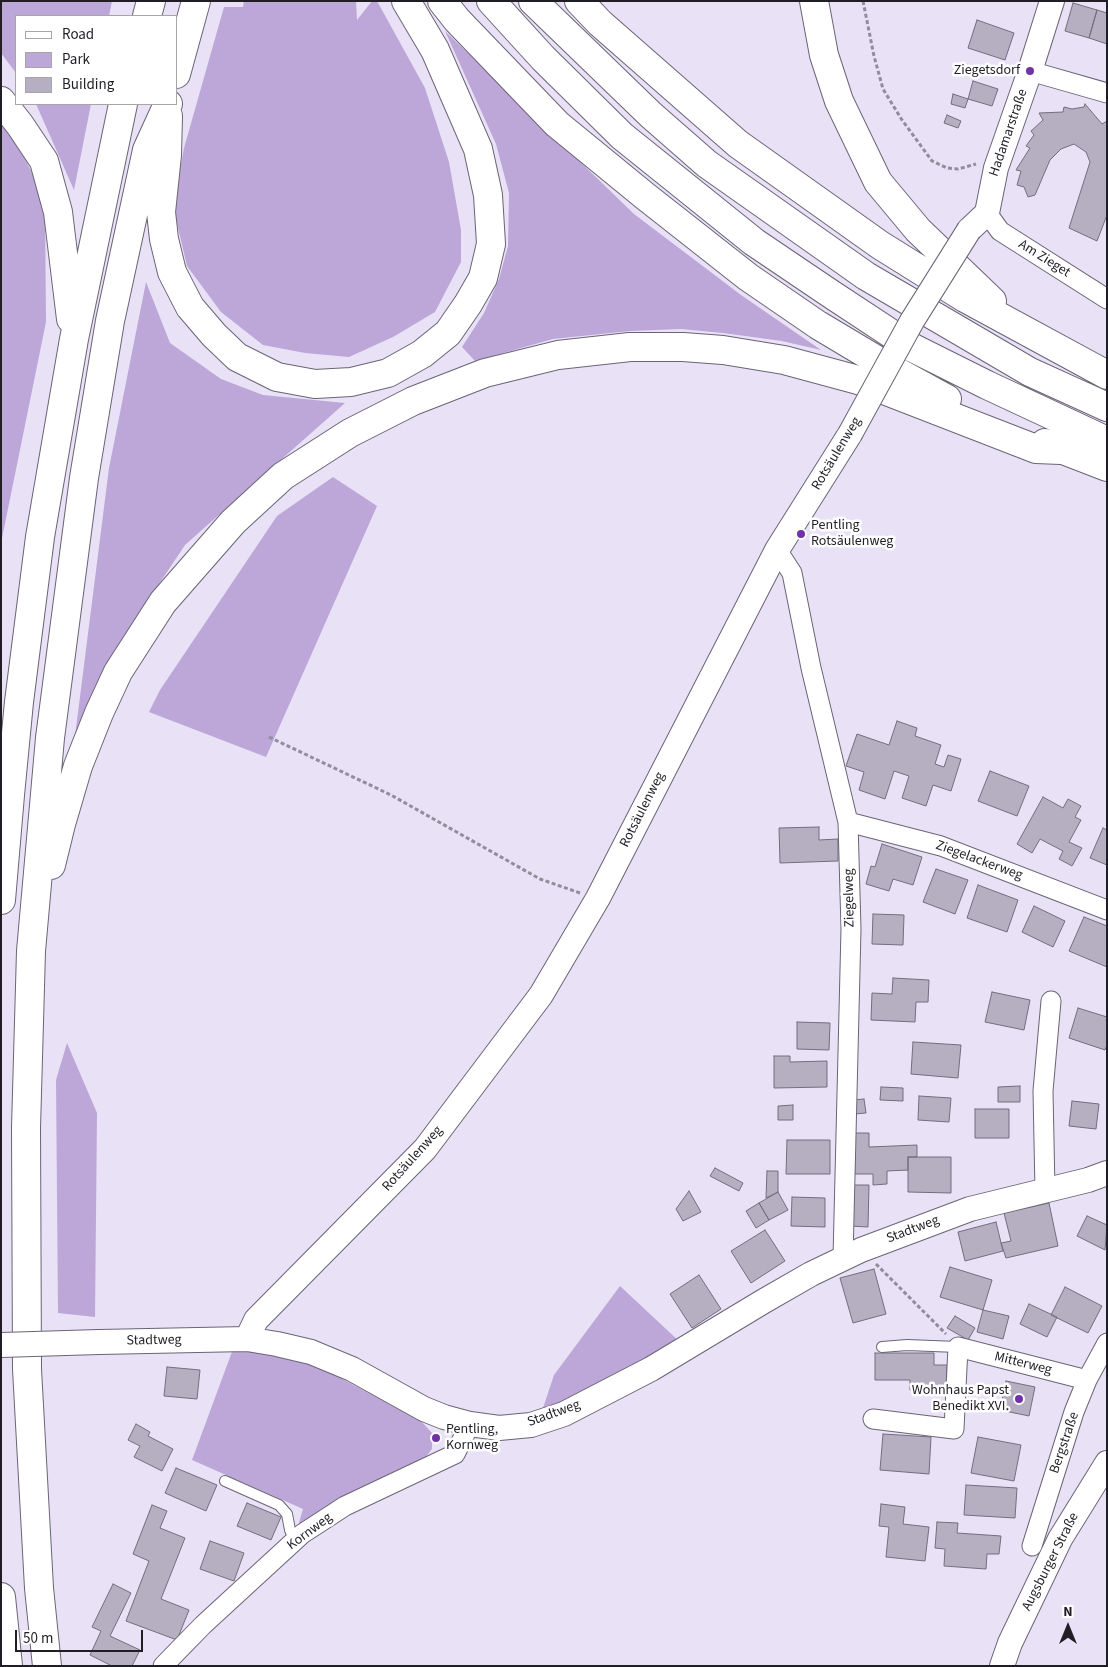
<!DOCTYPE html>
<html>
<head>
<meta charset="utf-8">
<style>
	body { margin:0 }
	#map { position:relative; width:1108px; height:1667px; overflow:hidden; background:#e9e1f6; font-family:"Source Sans 3",sans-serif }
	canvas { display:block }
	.frame { position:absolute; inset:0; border:2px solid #201d24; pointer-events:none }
	.legend { position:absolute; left:15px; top:15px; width:162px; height:90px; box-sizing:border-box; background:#fff; border:1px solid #a6a5a7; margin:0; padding:6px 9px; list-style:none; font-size:15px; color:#201d24 }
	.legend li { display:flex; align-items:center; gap:10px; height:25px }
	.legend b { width:25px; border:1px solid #a6a5a7 }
	.north { position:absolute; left:1043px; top:1602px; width:50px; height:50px; -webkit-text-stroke:4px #fff; paint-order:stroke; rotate:0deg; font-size:14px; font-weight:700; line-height:20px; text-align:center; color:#201d24 }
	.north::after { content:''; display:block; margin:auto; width:18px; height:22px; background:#201d24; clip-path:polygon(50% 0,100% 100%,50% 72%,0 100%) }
	.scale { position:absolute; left:15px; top:1630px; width:128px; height:22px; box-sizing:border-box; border:2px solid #201d24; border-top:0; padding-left:6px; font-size:15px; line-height:18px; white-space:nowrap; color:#201d24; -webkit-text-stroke:4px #fff; paint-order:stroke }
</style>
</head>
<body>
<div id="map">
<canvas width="1108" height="1667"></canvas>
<div class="frame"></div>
<ul class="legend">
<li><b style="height:6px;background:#fff"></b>Road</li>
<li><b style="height:14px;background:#bca7d8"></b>Park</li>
<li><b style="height:14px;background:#b6afc2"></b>Building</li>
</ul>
<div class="north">N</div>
<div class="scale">50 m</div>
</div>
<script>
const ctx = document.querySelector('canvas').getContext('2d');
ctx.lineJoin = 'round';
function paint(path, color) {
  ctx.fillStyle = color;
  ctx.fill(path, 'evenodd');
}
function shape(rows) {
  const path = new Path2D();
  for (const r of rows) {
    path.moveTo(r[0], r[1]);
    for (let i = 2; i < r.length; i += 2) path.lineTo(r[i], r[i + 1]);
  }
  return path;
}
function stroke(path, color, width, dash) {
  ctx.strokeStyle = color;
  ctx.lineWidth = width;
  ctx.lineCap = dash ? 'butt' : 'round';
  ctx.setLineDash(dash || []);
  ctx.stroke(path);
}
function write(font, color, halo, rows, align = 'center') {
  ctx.font = font + ' "Source Sans 3",sans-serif';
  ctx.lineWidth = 5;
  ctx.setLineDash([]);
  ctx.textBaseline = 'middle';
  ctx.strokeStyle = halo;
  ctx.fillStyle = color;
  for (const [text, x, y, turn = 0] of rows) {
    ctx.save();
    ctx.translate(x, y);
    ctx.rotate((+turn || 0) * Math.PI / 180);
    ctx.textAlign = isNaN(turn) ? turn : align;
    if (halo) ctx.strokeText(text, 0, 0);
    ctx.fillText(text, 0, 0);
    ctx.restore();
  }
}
paint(shape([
	[1,1,112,1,109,16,16,16,16,73,1,53],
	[244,1,356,1,357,20,372,1,377,1,425,88,449,162,461,230,461,262,435,312,393,337,349,357,305,353,263,345,221,312,187,266,173,206,184,148,224,7,243,7],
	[445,31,634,214,741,295,821,350,782,341,723,333,681,329,630,331,553,339,475,361,462,347,484,313,499,279,508,246,509,193,496,144],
	[36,104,91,104,74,190],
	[1,122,18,144,45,200,46,322,1,543],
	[146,282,170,343,221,379,263,395,345,403,185,545,117,647,75,736,109,468],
	[333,477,377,506,266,757,149,712,160,690,277,516],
	[67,1043,97,1113,95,1317,58,1313,56,1080],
	[620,1286,681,1343,541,1414,554,1375],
	[233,1349,257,1352,316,1365,421,1421,432,1433,432,1449,422,1462,298,1526,303,1509,192,1460]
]), '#bca7d8');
const building = shape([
	[1073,3,1097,10,1089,38,1065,31,1073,3],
	[1097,10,1107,13,1107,44,1089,38,1097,10],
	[977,20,1014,33,1005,60,968,48,977,20],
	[973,81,998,89,992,106,968,99,973,81],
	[953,94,968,99,965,108,951,104,953,94],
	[1085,104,1102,124,1107,121,1107,215,1097,241,1069,228,1090,162,1086,152,1074,144,1061,149,1050,160,1035,195,1028,197,1024,187,1017,185,1021,171,1016,170,1030,148,1026,146,1034,135,1031,131,1043,120,1039,113,1063,112,1064,107,1072,109,1084,107,1085,104],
	[947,115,961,121,958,128,944,123,947,115],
	[897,721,917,728,915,736,941,745,935,764,944,767,948,755,961,759,951,791,933,785,926,806,902,798,909,776,894,771,885,799,859,790,864,772,846,766,857,734,889,745,897,721],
	[990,771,1029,786,1017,816,978,801,990,771],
	[1043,797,1063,808,1068,799,1081,806,1075,817,1081,820,1069,842,1082,848,1072,866,1059,859,1063,851,1040,839,1032,853,1017,844,1043,797],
	[819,827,819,840,838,839,838,861,780,863,779,828,819,827],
	[1103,828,1107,830,1107,865,1090,858,1103,828],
	[882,844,922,857,913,885,893,879,889,891,866,884,871,866,875,867,882,844],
	[936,869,968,880,955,914,923,902,936,869],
	[978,885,1018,900,1007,932,967,918,978,885],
	[1034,906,1065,921,1053,947,1022,932,1034,906],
	[873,914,904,915,903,945,872,944,873,914],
	[1084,917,1107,926,1107,967,1069,951,1084,917],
	[893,978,929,980,928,1002,916,1002,915,1022,871,1020,872,993,892,994,893,978],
	[992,992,1030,1000,1024,1030,985,1022,992,992],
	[1078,1008,1107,1017,1107,1045,1105,1050,1069,1038,1078,1008],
	[797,1022,830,1023,829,1050,797,1049,797,1022],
	[913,1042,961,1045,958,1078,911,1074,913,1042],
	[774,1056,790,1056,790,1062,827,1061,827,1087,774,1088,774,1056],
	[1020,1086,1020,1102,998,1102,998,1087,1020,1086],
	[881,1087,903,1088,903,1101,880,1100,881,1087],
	[919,1096,951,1098,949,1122,918,1120,919,1096],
	[864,1099,866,1113,854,1114,853,1100,864,1099],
	[1072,1101,1099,1104,1096,1129,1069,1126,1072,1101],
	[793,1105,793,1120,778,1120,778,1106,793,1105],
	[975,1109,1009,1109,1009,1138,975,1138,975,1109],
	[853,1133,869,1133,869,1147,917,1145,917,1157,908,1157,908,1170,887,1171,887,1184,873,1185,873,1174,854,1174,853,1133],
	[787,1140,830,1140,830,1174,786,1174,787,1140],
	[908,1157,951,1157,951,1193,908,1192,908,1157],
	[715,1168,743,1183,739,1191,710,1176,715,1168],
	[767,1171,778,1171,778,1192,766,1198,767,1171],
	[851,1185,869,1185,868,1227,850,1226,851,1185],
	[689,1191,701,1212,683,1221,676,1209,689,1191],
	[778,1192,788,1210,769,1220,759,1203,778,1192],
	[792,1197,825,1198,825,1227,791,1226,792,1197],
	[759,1203,769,1220,756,1228,746,1211,759,1203],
	[1049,1203,1058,1246,1006,1258,1001,1243,1011,1241,1004,1213,1049,1203],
	[1087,1216,1107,1225,1105,1250,1077,1236,1087,1216],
	[996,1222,1003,1251,965,1261,958,1232,996,1222],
	[765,1230,785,1261,751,1283,731,1251,765,1230],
	[950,1267,992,1280,983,1310,940,1297,950,1267],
	[874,1269,886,1314,853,1323,840,1278,874,1269],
	[699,1275,721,1309,692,1328,670,1294,699,1275],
	[1065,1287,1102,1306,1088,1333,1051,1315,1065,1287],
	[1029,1304,1057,1317,1047,1337,1020,1324,1029,1304],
	[983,1310,1009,1316,1003,1339,977,1332,983,1310],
	[955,1316,975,1328,968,1340,947,1328,955,1316],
	[875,1353,934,1353,934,1365,947,1365,946,1390,910,1390,910,1380,875,1380,875,1353],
	[167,1367,200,1370,197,1399,164,1396,167,1367],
	[1006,1381,1035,1387,1029,1416,1000,1410,1006,1381],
	[136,1424,150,1432,148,1436,173,1449,162,1471,134,1457,140,1446,128,1440,136,1424],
	[883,1434,931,1437,929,1474,880,1470,883,1434],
	[978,1437,1021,1445,1014,1481,971,1473,978,1437],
	[176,1468,217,1485,206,1511,165,1493,176,1468],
	[966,1485,1017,1488,1015,1518,964,1515,966,1485],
	[247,1503,281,1517,271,1540,237,1526,247,1503],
	[881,1504,905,1507,903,1524,929,1527,925,1561,886,1557,889,1527,879,1526,881,1504],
	[152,1505,167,1511,160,1528,185,1538,161,1599,189,1610,177,1640,126,1621,149,1561,133,1554,152,1505],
	[937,1522,958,1523,957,1533,1001,1536,999,1554,987,1554,986,1569,944,1566,945,1549,935,1548,937,1522],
	[210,1541,244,1553,234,1581,200,1569,210,1541],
	[113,1584,131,1593,110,1636,140,1650,132,1666,112,1666,90,1655,101,1631,92,1627,113,1584]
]);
paint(building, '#b6afc2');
stroke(building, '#746d7e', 1);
const service = shape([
	[882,1347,907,1345,958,1347],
	[225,1481,279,1505,287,1514,290,1530,295,1541]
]);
const minor = shape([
	[1030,71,1107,93],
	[987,213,1000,231,1107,299],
	[777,550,792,573,811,668,848,822,851,929,843,1258],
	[848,822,941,846,1107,910],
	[1045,1191,1043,1091,1051,1001],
	[873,1419,954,1429,958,1347,1087,1380],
	[1032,1546,1074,1412,1087,1380,1107,1343],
	[163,1666,203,1625,302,1534,345,1506,455,1454,470,1424]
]);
const tertiary = shape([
	[969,230,987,213,996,168,1030,71,1052,1],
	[247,1339,256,1320,425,1149,541,995,598,898,777,550,850,434],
	[99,1342,247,1339,277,1344,311,1352,352,1369,424,1409,444,1417,470,1424,499,1428,531,1425,564,1414,651,1369,764,1301,811,1274,861,1250,970,1209,1088,1180,1107,1173],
	[1002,1666,1010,1643,1060,1539,1107,1463]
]);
const motorway = shape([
	[442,1,457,20,557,124,645,196,748,277,818,325,885,365,947,399],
	[491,1,543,58,622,136,754,242,831,294,913,348,987,385,1107,441],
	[533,1,651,115,707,164,866,276,1030,372,1107,407],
	[579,1,600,23,738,144,880,245,965,298,1107,375],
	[814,1,824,55,839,101,878,182,918,230,992,301],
	[147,16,151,1],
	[176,74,196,1],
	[1,101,20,125,44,161,58,212,71,319],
	[168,116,167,155,161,212,164,239,172,272,190,307,214,335,237,357,277,377,315,384,351,382,388,373,422,354,448,333,468,304,483,278,491,244,488,195,478,149,435,50,406,1],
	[1045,443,1107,467],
	[51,865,61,824,78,766,99,713,118,672,163,602,233,522,283,476,350,433,413,401,485,373,558,355,630,347,683,347,723,350,784,360,858,380,1036,449,1061,450],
	[1,900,10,795,19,702,40,537,74,339,123,104],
	[1,1597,8,1666],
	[47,1666,39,1588,27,1369,26,1128,31,951,50,738,84,478,110,321,147,150,168,104]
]);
stroke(service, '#6b6475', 12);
stroke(minor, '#6b6475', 21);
stroke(tertiary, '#6b6475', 26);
stroke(motorway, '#6b6475', 30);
stroke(shape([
	[863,1,874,56,883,89,902,120,932,161,947,168,958,169,976,164],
	[269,737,391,795,540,879,580,893],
	[876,1264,946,1334]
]), '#928c9b', 3, [4, 2.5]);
stroke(service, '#fff', 10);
stroke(minor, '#fff', 19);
stroke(tertiary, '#fff', 24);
stroke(motorway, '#fff', 28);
const tertiaryBridge = shape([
	[850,434,912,321,969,230],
	[1,1345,99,1342]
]);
stroke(tertiaryBridge, '#6b6475', 26, []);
stroke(tertiaryBridge, '#fff', 24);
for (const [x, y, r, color] of [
	[1030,71,5,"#6f32a8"],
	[801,534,5,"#6f32a8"],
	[1019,1399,5,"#6f32a8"],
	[436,1438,5,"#6f32a8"]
]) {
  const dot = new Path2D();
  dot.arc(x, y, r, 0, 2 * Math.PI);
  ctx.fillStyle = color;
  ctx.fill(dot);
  stroke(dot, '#fff', 2);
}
write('14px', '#201d24', '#fff', [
	["Ziegetsdorf",1020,71],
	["Pentling",811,526,"left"],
	["Rotsäulenweg",811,542,"left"],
	["Wohnhaus Papst",1009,1391],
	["Benedikt XVI.",1009,1407],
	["Pentling,",446,1430,"left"],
	["Kornweg",446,1446,"left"]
], 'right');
write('14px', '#201d24', '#fff', [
	["Hadamarstraße",1009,133,-71],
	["Am Zieget",1044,259,32],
	["Rotsäulenweg",837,454,-59],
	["Rotsäulenweg",643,810,-63],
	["Ziegelackerweg",979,861,20],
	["Ziegelweg",850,898,-91],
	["Rotsäulenweg",413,1159,-48],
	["Stadtweg",913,1230,-21],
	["Stadtweg",154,1341,-1],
	["Mitterweg",1023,1364,14],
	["Stadtweg",554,1414,-20],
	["Bergstraße",1065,1443,-71],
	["Kornweg",310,1532,-37],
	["Augsburger Straße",1051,1562,-63]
]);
</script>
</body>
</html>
